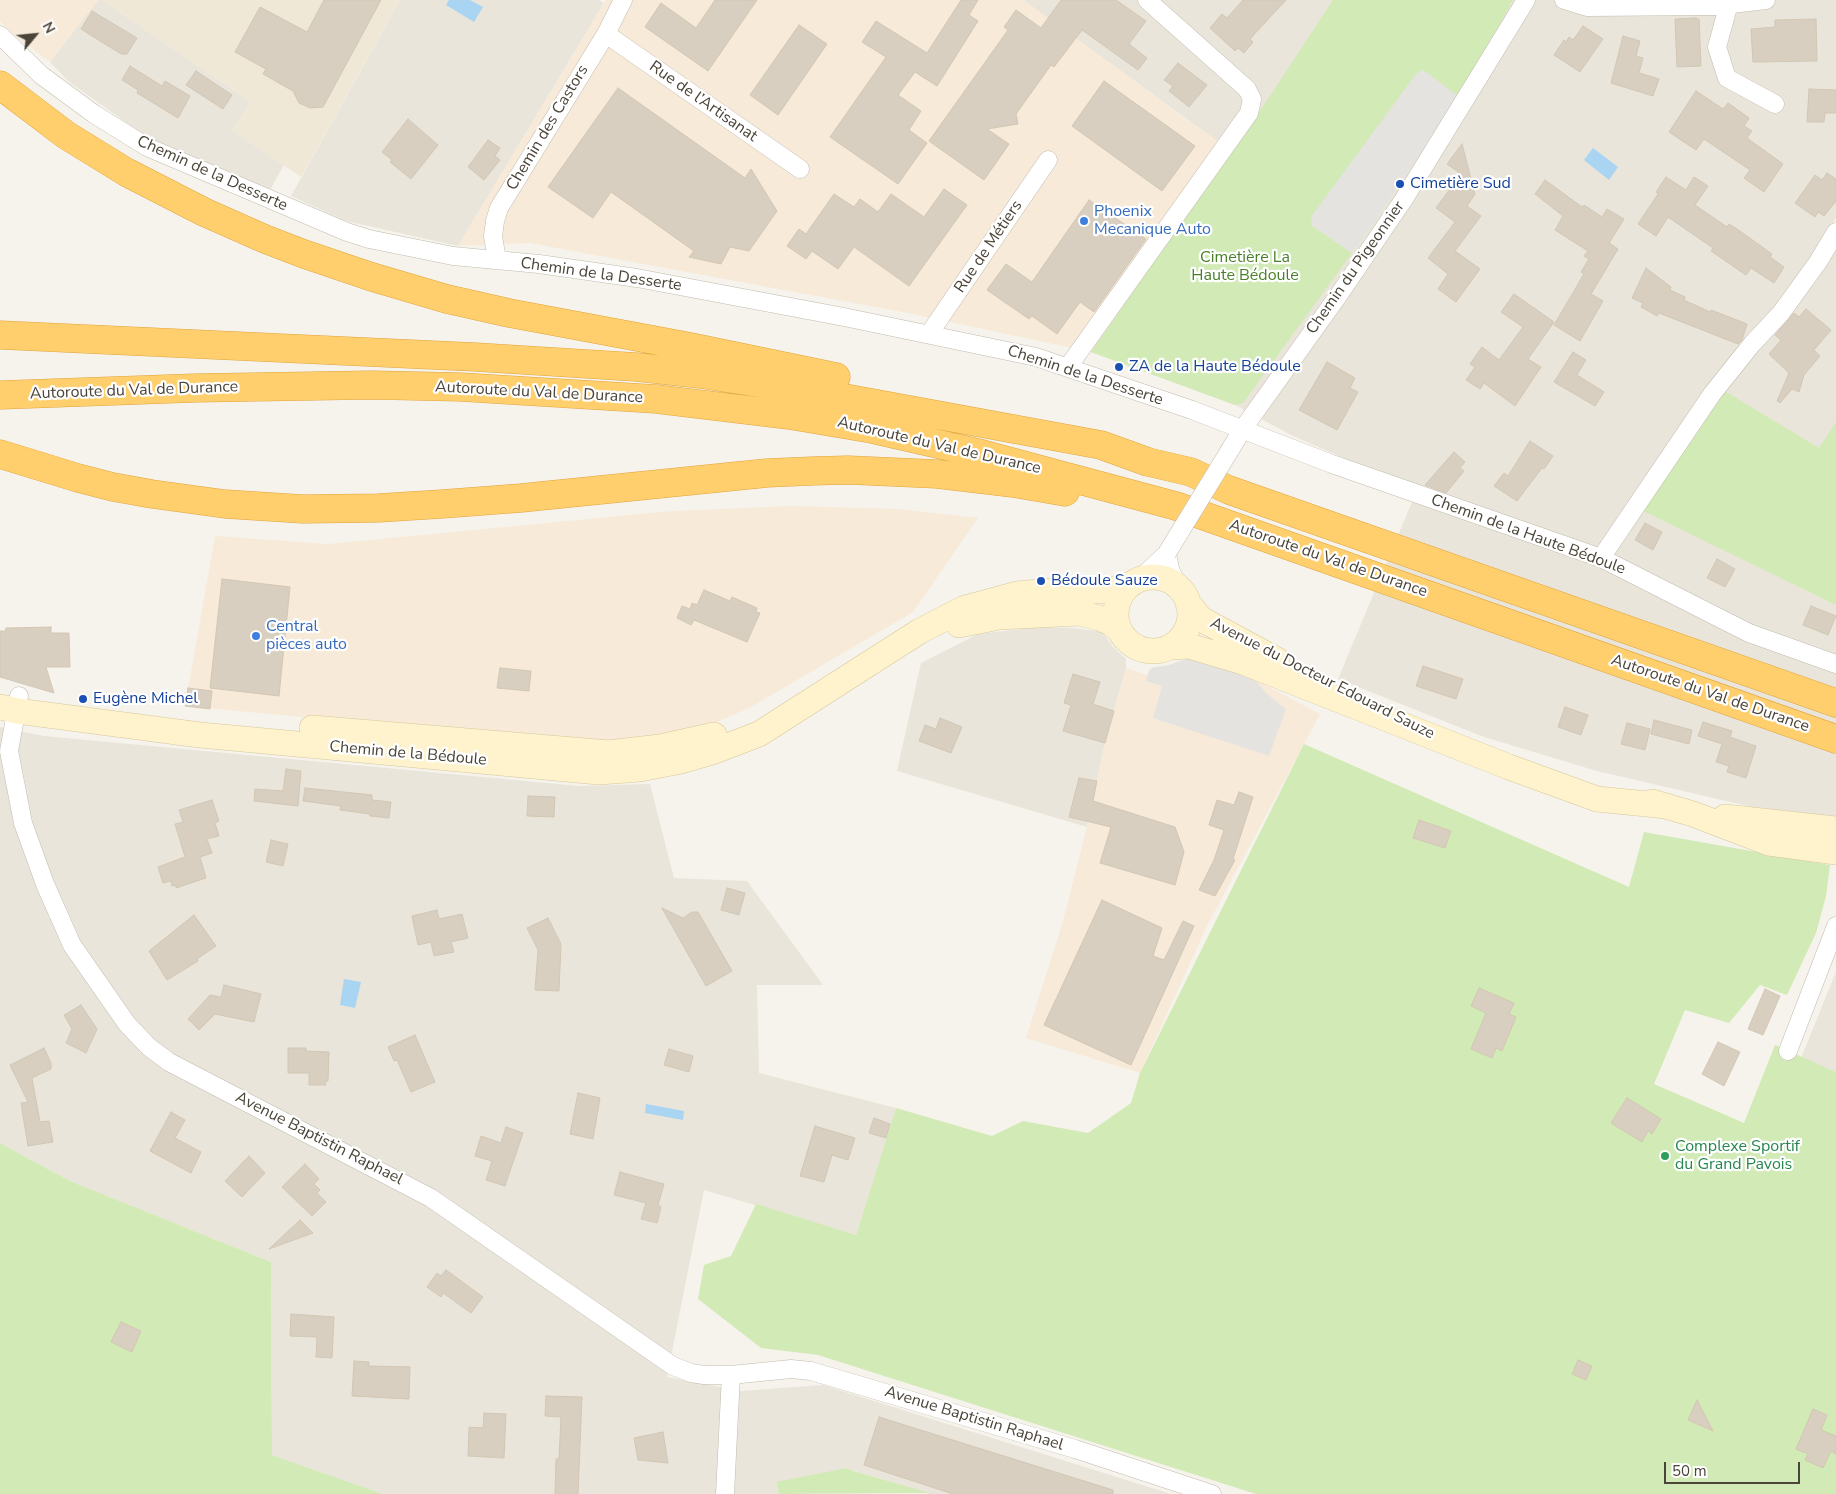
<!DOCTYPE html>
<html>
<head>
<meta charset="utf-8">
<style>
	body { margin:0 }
	#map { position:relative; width:1836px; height:1494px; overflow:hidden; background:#f6f3ec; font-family:"Nunito Sans",sans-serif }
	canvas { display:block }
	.north { position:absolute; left:10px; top:10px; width:50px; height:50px; -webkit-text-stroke:4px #fff; paint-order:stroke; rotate:62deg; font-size:14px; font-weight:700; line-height:20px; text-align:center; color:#4b4439 }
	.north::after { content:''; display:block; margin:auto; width:18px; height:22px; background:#4b4439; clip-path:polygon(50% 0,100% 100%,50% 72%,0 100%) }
	.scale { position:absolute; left:1664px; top:1462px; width:136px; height:22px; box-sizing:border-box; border:2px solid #4b4439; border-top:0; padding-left:6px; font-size:15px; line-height:18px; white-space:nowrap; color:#4b4439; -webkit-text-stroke:4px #fff; paint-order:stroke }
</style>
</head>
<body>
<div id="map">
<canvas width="1836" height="1494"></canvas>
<div class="north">N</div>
<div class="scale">50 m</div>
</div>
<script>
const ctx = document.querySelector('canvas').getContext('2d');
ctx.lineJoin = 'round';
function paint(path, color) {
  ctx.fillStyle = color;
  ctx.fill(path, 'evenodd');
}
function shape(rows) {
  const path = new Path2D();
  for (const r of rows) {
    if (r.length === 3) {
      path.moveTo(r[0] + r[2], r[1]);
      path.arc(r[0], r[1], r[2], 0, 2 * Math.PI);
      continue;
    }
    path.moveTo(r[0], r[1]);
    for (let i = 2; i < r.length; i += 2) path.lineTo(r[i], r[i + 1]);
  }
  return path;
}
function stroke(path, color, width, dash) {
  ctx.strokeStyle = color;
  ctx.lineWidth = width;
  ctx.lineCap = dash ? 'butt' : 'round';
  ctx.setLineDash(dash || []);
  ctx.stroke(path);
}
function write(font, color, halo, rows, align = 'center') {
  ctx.font = font + ' "Nunito Sans",sans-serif';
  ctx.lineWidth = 4.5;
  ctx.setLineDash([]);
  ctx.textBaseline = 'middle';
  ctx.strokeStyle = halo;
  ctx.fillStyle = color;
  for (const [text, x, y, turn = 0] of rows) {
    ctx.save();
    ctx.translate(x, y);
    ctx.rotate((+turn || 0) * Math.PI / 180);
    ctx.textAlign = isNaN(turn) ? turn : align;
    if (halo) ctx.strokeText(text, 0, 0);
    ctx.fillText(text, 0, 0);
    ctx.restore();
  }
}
paint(shape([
	[98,0,102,0,251,102,232,130,284,165,270,190,170,149,141,133,68,81,50,62],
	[400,0,599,0,604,3,458,246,346,221,291,196],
	[1023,0,1836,0,1836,218,1822,240,1836,251,1836,820,1752,807,1597,771,1484,737,1338,679,1417,490,1291,435,1235,405,1091,352,1231,151],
	[1040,627,1073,628,1102,632,1113,647,1126,659,1126,668,1105,743,1087,827,897,771,921,663,978,634],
	[0,727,44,736,579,786,650,784,674,878,747,881,823,985,757,985,759,1073,896,1108,856,1235,704,1190,667,1377,742,1391,823,1385,1171,1494,929,1494,846,1468,776,1483,779,1494,383,1494,272,1455,271,1262,70,1181,0,1143],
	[1836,972,1836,1072,1801,1058]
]), '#eae5da');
paint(shape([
	[0,0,98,0,50,62,14,35,0,21],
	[606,0,1023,0,1231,151,1091,352,908,313,530,243,458,246],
	[793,506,898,509,978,518,913,612,751,707,706,727,598,745,185,706,215,536,328,544,672,511],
	[1179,661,1254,679,1320,714,1207,926,1140,1073,1026,1038,1063,921,1087,827,1105,743,1126,668,1147,675,1151,668,1169,665]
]), '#f7ead8');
paint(shape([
	[102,0,400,0,301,177,232,130,251,102]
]), '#efe8d6');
paint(shape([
	[1333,0,1513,0,1459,97,1423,70,1416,74,1312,217,1312,226,1352,253,1243,403,1235,405,1091,352,1270,96],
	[1723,390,1819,448,1836,422,1836,605,1641,510],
	[1304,744,1629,887,1644,832,1830,865,1826,896,1816,933,1787,995,1760,985,1729,1023,1685,1010,1654,1084,1744,1123,1775,1045,1836,1072,1836,1494,1256,1494,818,1355,761,1348,698,1299,704,1265,731,1256,756,1204,856,1235,896,1108,992,1136,1023,1121,1088,1133,1131,1103,1140,1073],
	[0,1143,70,1181,271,1262,272,1455,383,1494,0,1494],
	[846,1468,854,1471,929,1493,779,1494,776,1482]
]), '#d2eab5');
paint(shape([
	[1423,70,1459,97,1352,253,1312,225,1311,217,1416,74],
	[1192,657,1254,679,1267,694,1286,709,1269,756,1153,718,1162,686,1146,681,1149,671,1151,668,1169,665]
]), '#e5e3e0');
paint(shape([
	[449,0,470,0,483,7,474,22,446,5],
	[1593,148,1618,167,1609,180,1584,160],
	[344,979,361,982,355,1008,340,1005],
	[646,1104,684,1111,683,1120,645,1113]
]), '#a9d4f2');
const building = shape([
	[324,0,381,0,323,107,310,108,299,103,293,91,263,74,266,69,235,52,260,7,307,32,324,0],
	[715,0,757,0,708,71,645,27,661,3,696,28,715,0],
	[961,0,978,0,969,15,978,21,937,86,915,72,898,95,921,111,909,130,927,143,898,184,830,137,886,57,862,42,876,21,927,53,961,0],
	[1061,0,1116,0,1146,21,1129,44,1147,58,1138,70,1082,30,1054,67,1051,65,1016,114,1018,124,987,129,1009,144,984,180,929,141,1008,30,1004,27,1016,10,1041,28,1061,0],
	[1243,0,1286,0,1250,39,1253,42,1244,53,1238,48,1235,51,1210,28,1222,14,1227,18,1243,0],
	[92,11,137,38,127,54,121,54,81,29,92,11],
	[1696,18,1696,19,1699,19,1701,66,1677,67,1675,19,1696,18],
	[1816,19,1817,61,1753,62,1751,29,1775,27,1775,20,1816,19],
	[799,25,827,44,778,115,750,95,799,25],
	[1583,26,1603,39,1580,72,1554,55,1564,40,1566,42,1569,37,1573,40,1583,26],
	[1623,36,1640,41,1636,56,1643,58,1639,73,1659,79,1653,96,1611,83,1623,36],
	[1178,63,1207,85,1189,107,1169,91,1173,86,1164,80,1178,63],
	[130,66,162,86,165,81,190,96,178,118,137,93,138,90,122,80,130,66],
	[196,71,232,95,223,109,186,85,196,71],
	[1104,81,1195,146,1162,191,1072,126,1104,81],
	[618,88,745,178,751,169,777,211,749,251,730,247,721,264,689,257,694,251,611,192,593,218,548,187,618,88],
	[1809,89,1836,90,1836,113,1825,113,1824,122,1807,122,1809,89],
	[1696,91,1723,109,1728,103,1749,118,1744,126,1752,131,1747,138,1783,164,1764,192,1744,178,1750,170,1704,139,1696,150,1669,132,1696,91],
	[408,119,438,145,411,179,390,162,392,160,382,152,408,119],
	[488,140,500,148,495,156,500,160,484,180,468,167,488,140],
	[1462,144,1475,194,1467,206,1481,216,1455,251,1480,269,1456,302,1438,289,1448,274,1428,258,1455,222,1436,208,1461,174,1447,164,1462,144],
	[1827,173,1836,179,1836,201,1824,216,1818,212,1815,217,1795,203,1815,175,1822,180,1827,173],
	[1666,177,1686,190,1694,177,1708,186,1695,205,1727,227,1729,224,1737,229,1772,254,1770,257,1784,267,1774,283,1751,268,1746,275,1711,251,1713,248,1668,217,1656,236,1638,224,1658,194,1656,192,1666,177],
	[1545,180,1582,207,1584,205,1602,217,1607,209,1624,219,1609,243,1618,249,1591,294,1603,301,1580,341,1554,325,1584,274,1581,272,1589,259,1584,256,1588,251,1555,230,1563,216,1535,194,1545,180],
	[944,189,967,205,909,286,854,247,838,269,812,251,806,259,787,246,799,229,806,234,834,194,854,207,860,199,878,212,891,194,924,217,944,189],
	[1089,200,1146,239,1094,312,1080,302,1057,334,1032,316,1029,319,987,290,1006,264,1032,282,1089,200],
	[1646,268,1671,287,1670,290,1685,297,1684,300,1710,312,1711,310,1747,324,1742,340,1738,344,1659,313,1657,316,1641,307,1643,303,1632,298,1646,268],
	[1514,294,1554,322,1528,359,1541,367,1515,406,1484,383,1480,389,1466,380,1475,367,1470,364,1482,347,1499,360,1523,327,1501,312,1514,294],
	[1806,309,1831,330,1814,350,1820,356,1804,375,1799,392,1792,389,1780,403,1777,401,1789,373,1769,354,1781,340,1775,335,1794,313,1799,317,1806,309],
	[1573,352,1586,360,1577,375,1604,392,1595,406,1554,382,1573,352],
	[1327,362,1355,378,1350,388,1358,392,1337,430,1299,410,1327,362],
	[1530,441,1553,456,1544,469,1542,468,1517,501,1494,486,1504,473,1508,476,1530,441],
	[1454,452,1465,462,1460,468,1464,471,1446,493,1425,485,1454,452],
	[1645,523,1662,532,1653,550,1635,540,1645,523],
	[1717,559,1735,569,1725,587,1707,578,1717,559],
	[222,579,290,587,279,696,210,688,222,579],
	[704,590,730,601,732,597,757,608,756,612,760,613,747,642,694,620,691,625,677,618,682,606,690,609,692,603,697,605,704,590],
	[1811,606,1836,616,1828,635,1803,625,1811,606],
	[51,627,51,633,69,633,70,667,46,667,54,693,0,677,0,631,5,631,6,628,51,627],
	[1423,666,1463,679,1456,699,1416,686,1423,666],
	[500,668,531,671,529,691,497,688,500,668],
	[1073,674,1100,682,1093,704,1114,711,1105,743,1063,731,1071,705,1064,703,1073,674],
	[188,688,212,691,210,709,185,706,188,688],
	[1565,707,1588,715,1581,735,1558,727,1565,707],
	[940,718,962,727,951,753,919,741,925,725,936,729,940,718],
	[1654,720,1692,730,1689,744,1651,734,1654,720],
	[1703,722,1732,731,1730,737,1756,746,1746,778,1727,772,1729,766,1716,762,1722,744,1698,736,1703,722],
	[1627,723,1650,729,1645,750,1621,744,1627,723],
	[286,769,301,771,298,806,254,801,255,789,283,791,286,769],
	[1079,778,1097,781,1093,801,1175,827,1184,852,1175,885,1100,863,1111,827,1069,817,1079,778],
	[305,788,372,795,372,800,391,802,389,818,370,816,370,814,340,810,341,806,303,801,305,788],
	[1239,792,1253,797,1233,859,1235,860,1215,896,1199,890,1214,860,1224,830,1209,825,1217,800,1234,805,1239,792],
	[528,796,555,797,554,817,527,816,528,796],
	[212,800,219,821,215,823,219,836,207,839,212,853,200,857,206,878,176,888,176,885,172,886,171,881,163,883,158,867,185,857,175,824,183,822,179,810,212,800],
	[1419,820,1451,831,1445,848,1413,838,1419,820],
	[271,840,288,844,283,866,266,862,271,840],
	[727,888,745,893,739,915,721,910,727,888],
	[1102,900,1162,928,1153,956,1164,960,1183,921,1194,926,1131,1065,1044,1025,1102,900],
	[662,908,683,918,692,912,698,912,732,971,706,986,662,908],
	[437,910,439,919,462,914,468,938,451,942,454,952,434,956,431,942,418,945,412,916,437,910],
	[194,915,216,946,197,959,198,961,167,980,149,951,194,915],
	[548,918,561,944,559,991,535,990,538,950,527,928,548,918],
	[224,985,261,994,254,1022,215,1014,199,1030,188,1019,210,995,221,997,224,985],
	[1479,988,1514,1003,1509,1014,1516,1017,1502,1051,1496,1048,1492,1058,1471,1049,1486,1013,1471,1006,1479,988],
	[1765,989,1780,996,1763,1035,1748,1029,1765,989],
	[81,1005,97,1029,86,1053,66,1043,72,1029,64,1015,81,1005],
	[415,1035,435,1082,411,1092,397,1060,394,1061,388,1047,415,1035],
	[1718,1042,1740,1052,1724,1086,1702,1074,1718,1042],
	[44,1048,51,1063,51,1069,32,1078,40,1122,49,1121,53,1142,28,1146,21,1103,28,1102,10,1065,44,1048],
	[288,1048,306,1048,306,1051,329,1052,328,1081,325,1081,326,1085,309,1085,309,1073,288,1073,288,1048],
	[669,1049,693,1056,689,1072,664,1065,669,1049],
	[578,1093,600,1098,593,1139,570,1134,578,1093],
	[1627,1098,1661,1119,1652,1134,1648,1131,1642,1142,1611,1123,1627,1098],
	[171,1112,185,1120,175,1138,201,1152,191,1173,150,1151,171,1112],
	[874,1118,890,1124,886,1138,869,1133,874,1118],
	[815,1126,855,1138,848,1160,832,1155,824,1182,800,1176,815,1126],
	[506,1127,523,1133,505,1186,486,1180,492,1161,475,1156,481,1136,501,1143,506,1127],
	[249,1156,265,1173,242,1197,225,1181,249,1156],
	[305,1164,319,1179,314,1184,320,1190,317,1193,326,1202,312,1216,282,1187,305,1164],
	[620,1172,664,1184,658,1205,661,1207,657,1223,641,1219,646,1203,614,1195,620,1172],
	[300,1220,313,1233,269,1249,300,1220],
	[446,1270,483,1297,471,1313,443,1293,441,1297,427,1287,437,1273,441,1276,446,1270],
	[291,1314,334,1317,332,1358,316,1357,317,1337,290,1336,291,1314],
	[121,1322,141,1331,132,1352,111,1342,121,1322],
	[1578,1360,1592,1366,1586,1380,1572,1374,1578,1360],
	[354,1361,369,1362,369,1366,410,1367,409,1399,352,1396,354,1361],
	[546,1396,582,1397,578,1494,555,1494,556,1459,559,1459,561,1417,545,1416,546,1396],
	[1697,1400,1713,1431,1688,1420,1697,1400],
	[1813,1409,1827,1415,1821,1430,1836,1436,1836,1454,1831,1451,1823,1468,1805,1460,1808,1454,1796,1449,1813,1409],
	[484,1413,506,1414,504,1458,468,1456,469,1427,483,1428,484,1413],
	[879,1417,1113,1490,1113,1494,953,1494,864,1465,879,1417],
	[663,1432,668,1463,638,1460,634,1438,663,1432]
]);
paint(building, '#d8cfc1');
stroke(building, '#d3c7b4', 1);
const street = shape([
	[1564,0,1587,7,1714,6,1766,0],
	[1730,0,1717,47,1727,78,1775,104],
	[606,34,800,169],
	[0,35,41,75,94,114,147,147,347,232,369,239,453,256,539,264,637,278,844,317,1036,357,1192,410,1332,464,1601,558,1749,633,1836,664],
	[497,260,493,236,495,221,499,208,606,34,623,0],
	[929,334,1048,160],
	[1068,367,1249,113,1252,99,1247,89,1147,0],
	[1230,450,1242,430,1338,296,1404,199,1526,0],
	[1167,553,1170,569,1177,586],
	[1601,558,1712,394,1752,344,1781,313,1818,262,1836,232],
	[1140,579,1167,553],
	[19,696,9,751,23,823,45,884,72,945,127,1024,149,1047,169,1062,431,1198,673,1366,691,1373,704,1375,731,1375,791,1369,811,1371,1075,1449,1212,1494],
	[1788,1051,1836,926],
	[725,1494,731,1375]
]);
const secondary = shape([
	[1153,614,37],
	[1188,603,1201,619,1277,660],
	[959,625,999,617,1079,613,1099,618,1111,623,1119,630],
	[1172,647,1189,646,1243,662,1509,767,1597,799,1667,806],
	[0,707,17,711,200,735,599,772,640,769,681,761,712,752,759,734,920,631,965,608,1017,594,1051,591,1102,591,1126,587],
	[312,728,609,753,660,747,714,735],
	[1652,802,1693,814,1769,843,1836,852],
	[1725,817,1836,829]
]);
const highway = shape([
	[0,85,66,135,126,172,204,212,265,239,304,254,372,277,447,299,509,313,691,347,836,377],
	[0,335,475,357,636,367,700,374,785,387,1101,445,1148,462,1191,472,1229,490,1836,703],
	[0,395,195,388,372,385,460,387,656,399,789,415,872,429,982,454,1176,506,1836,739],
	[0,454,78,478,113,487,152,494,225,504,303,509,378,508,442,504,521,498,767,473,812,471,848,470,937,474,1013,483,1065,492]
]);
stroke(street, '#c2bbae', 19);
stroke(secondary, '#d6c79b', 26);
stroke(highway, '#e0a43c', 29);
stroke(street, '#fff', 18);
stroke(secondary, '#fff3cd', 25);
stroke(highway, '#ffcf6e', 28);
const streetBridge = shape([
	[1167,553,1230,450]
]);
stroke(streetBridge, '#c2bbae', 19, []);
stroke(streetBridge, '#fff', 18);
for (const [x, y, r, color] of [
	[1400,184,5,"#1a4fb4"],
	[1084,221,5,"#3f7fe0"],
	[1119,367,5,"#1a4fb4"],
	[1041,581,5,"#1a4fb4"],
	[256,636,5,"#3f7fe0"],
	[83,699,5,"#1a4fb4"],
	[1665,1156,5,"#2e9e5b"]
]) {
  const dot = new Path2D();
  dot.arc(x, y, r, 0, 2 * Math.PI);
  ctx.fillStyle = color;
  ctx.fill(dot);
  stroke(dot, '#fff', 2);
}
write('16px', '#4b4439', '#fff', [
	["Rue de l’Artisanat",703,102,35],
	["Chemin des Castors",548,128,-59],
	["Chemin de la Desserte",212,174,24],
	["Rue de Métiers",989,247,-56],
	["Chemin du Pigeonnier",1356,268,-55],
	["Chemin de la Desserte",601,275,8],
	["Chemin de la Desserte",1085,376,18],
	["Autoroute du Val de Durance",134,391,-2],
	["Autoroute du Val de Durance",539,393,3],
	["Autoroute du Val de Durance",939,446,13],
	["Chemin de la Haute Bédoule",1528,535,20],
	["Autoroute du Val de Durance",1328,559,19],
	["Avenue du Docteur Edouard Sauze",1322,679,27],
	["Autoroute du Val de Durance",1710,694,19],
	["Chemin de la Bédoule",408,754,5],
	["Avenue Baptistin Raphael",319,1139,27],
	["Avenue Baptistin Raphael",974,1419,17]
]);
write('16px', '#164399', '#fff', [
	["Cimetière Sud",1410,184],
	["ZA de la Haute Bédoule",1129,367],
	["Bédoule Sauze",1051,581],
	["Eugène Michel",93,699]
], 'left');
write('16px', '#366cbe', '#fff', [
	["Phoenix",1094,212],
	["Mecanique Auto",1094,230],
	["Central",266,627],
	["pièces auto",266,645]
], 'left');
write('16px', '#4a7f2a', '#fff', [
	["Cimetière La",1245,258],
	["Haute Bédoule",1245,276]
]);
write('16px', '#27864d', '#fff', [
	["Complexe Sportif",1675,1147],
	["du Grand Pavois",1675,1165]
], 'left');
</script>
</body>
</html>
